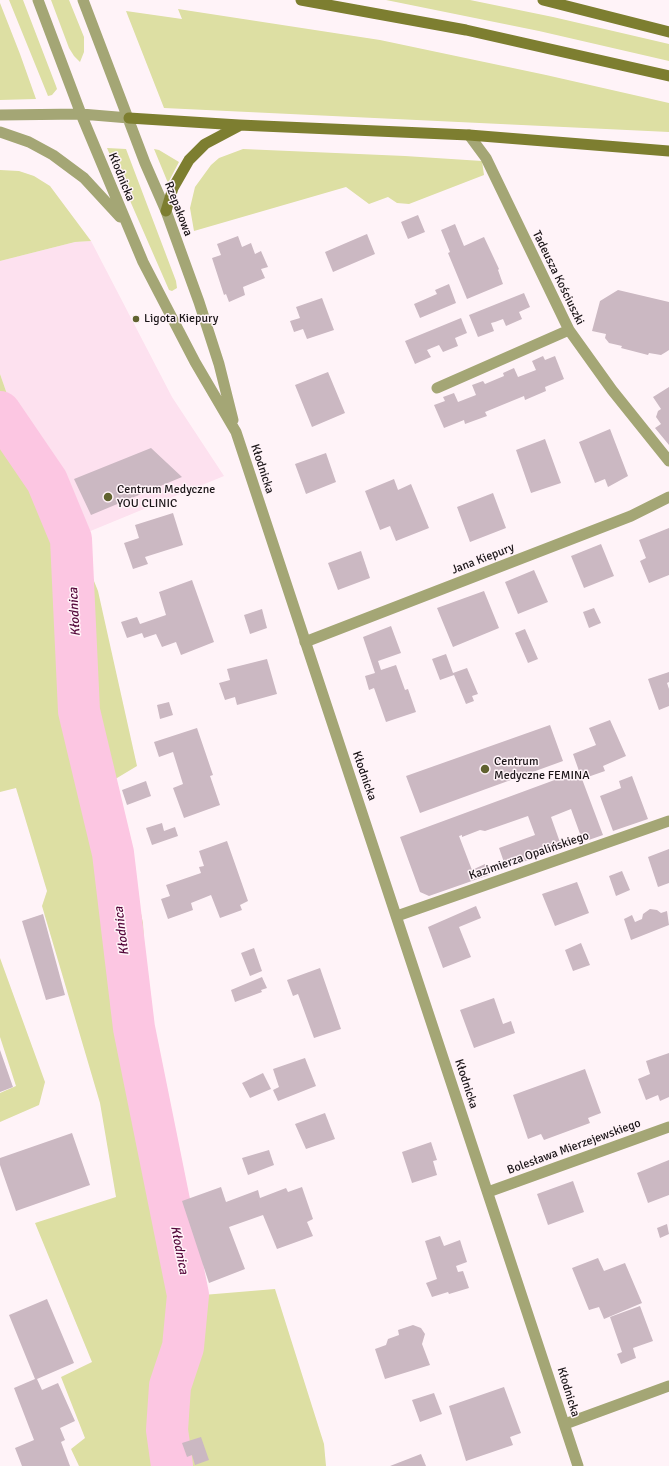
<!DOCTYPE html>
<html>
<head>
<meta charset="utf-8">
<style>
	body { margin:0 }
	canvas { display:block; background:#fff3f8 }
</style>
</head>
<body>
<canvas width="669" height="1466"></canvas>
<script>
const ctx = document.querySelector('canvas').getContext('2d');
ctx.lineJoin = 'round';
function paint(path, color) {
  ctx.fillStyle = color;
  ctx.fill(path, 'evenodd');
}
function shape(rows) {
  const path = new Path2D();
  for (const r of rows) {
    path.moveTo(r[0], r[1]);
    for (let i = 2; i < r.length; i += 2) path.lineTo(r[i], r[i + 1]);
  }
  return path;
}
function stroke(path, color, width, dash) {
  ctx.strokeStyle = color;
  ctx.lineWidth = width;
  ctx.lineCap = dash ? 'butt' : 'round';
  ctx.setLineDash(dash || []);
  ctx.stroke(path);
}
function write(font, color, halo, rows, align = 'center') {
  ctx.font = font + ' Signika,sans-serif';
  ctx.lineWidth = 3;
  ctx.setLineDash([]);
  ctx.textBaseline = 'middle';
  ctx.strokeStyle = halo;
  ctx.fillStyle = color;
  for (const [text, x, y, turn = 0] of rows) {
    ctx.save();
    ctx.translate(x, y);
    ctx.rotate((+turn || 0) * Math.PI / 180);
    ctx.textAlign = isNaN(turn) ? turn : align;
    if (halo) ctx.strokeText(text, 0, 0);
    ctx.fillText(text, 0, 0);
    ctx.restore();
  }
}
paint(shape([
	[91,241,172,397,224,476,76,537,55,484,14,414,0,374,0,261,75,242]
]), '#fde1ef');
paint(shape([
	[9,0,23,0,56,86,57,89,52,95,48,96],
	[51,0,69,0,84,37,84,52,80,62,74,56,69,48],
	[386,0,470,0,553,17,669,44,669,61,539,31],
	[0,3,20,54,36,99,0,100],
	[178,9,380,40,546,75,669,103,669,132,164,108,126,11,182,19],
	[107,148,126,149,176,281,177,288,172,291,169,290],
	[154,149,159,150,179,162,168,183],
	[243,149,405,156,482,161,484,175,409,204,397,203,388,197,369,204,346,187,194,231,190,208,195,187,211,165,219,158],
	[0,170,19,171,34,176,50,186,91,241,75,242,0,261],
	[0,374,14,414,55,484,98,591,137,766,112,781,143,923,150,1056,172,1148,176,1191,203,1295,275,1289,324,1444,326,1466,79,1466,71,1449,85,1438,61,1377,92,1362,35,1223,116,1197,100,1103,42,906,47,891,16,788,0,792],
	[0,958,45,1082,39,1105,0,1122,0,1093,16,1086,0,1037]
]), '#dddfa3');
stroke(shape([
	[0,412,47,481,71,539,79,711,113,853,134,1028,188,1295,183,1347,170,1386,167,1430,172,1466]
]), '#fcc6e2', 42);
paint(shape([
	[418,215,425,232,408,239,401,222],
	[455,224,464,246,484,237,499,269,498,270,503,284,467,299,448,253,450,252,441,230],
	[367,234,375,254,333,272,325,252],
	[238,236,242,247,251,243,255,254,261,251,268,267,261,269,265,278,243,287,245,295,229,302,226,294,224,295,212,258,221,255,217,244],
	[449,284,456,303,420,318,414,304,437,294,435,290],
	[618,290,669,302,669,350,666,352,661,355,649,353,648,355,621,348,622,346,609,343,605,338,606,334,592,331,600,301],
	[524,293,530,307,519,312,522,319,506,326,503,319,495,322,491,323,494,331,478,337,469,315],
	[322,298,334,330,307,339,303,329,294,332,290,321,300,318,296,307],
	[461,318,467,333,455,338,458,346,443,352,439,345,427,350,431,357,415,364,405,341],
	[543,356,545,360,555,356,564,379,545,387,546,391,525,400,524,396,485,412,487,416,465,424,464,420,444,428,434,405,445,401,443,397,454,393,458,402,476,395,472,385,483,381,485,384,504,376,503,373,514,368,518,377,536,370,532,361],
	[328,372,345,413,312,427,295,385],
	[669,387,669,445,655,428,661,424,656,417,658,411,661,409,653,397],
	[610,429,628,476,608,487,605,479,595,483,579,442],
	[545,439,561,483,531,493,516,450],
	[151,448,182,477,91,515,74,479],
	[326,453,336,482,306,494,295,464],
	[394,479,398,490,411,484,429,528,396,541,390,526,380,530,365,491],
	[493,493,506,528,470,542,457,507],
	[173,513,183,545,145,557,148,564,133,569,124,543,139,538,135,525],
	[669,528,669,575,649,583,640,561,646,558,639,540],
	[601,544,614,576,584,588,571,556],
	[361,551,370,578,338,590,328,563],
	[534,570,548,602,518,614,505,582],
	[192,580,214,642,181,655,176,642,162,647,156,634,144,638,142,633,127,638,121,622,137,617,140,624,166,615,159,592],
	[484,591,499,628,453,647,437,608],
	[594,608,601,623,589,628,583,612],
	[262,609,267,628,250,634,244,615],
	[391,626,401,653,378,661,381,670,396,665,405,690,408,689,416,712,386,722,374,688,369,690,365,676,375,673,363,637],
	[525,629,538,659,528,663,515,633],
	[446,654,453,673,467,668,478,694,472,696,474,701,466,704,454,675,440,680,432,659],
	[267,659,277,694,237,705,235,697,225,700,219,683,230,680,227,669],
	[669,672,669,682,667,683,669,689,669,706,659,710,648,679],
	[169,702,173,715,160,719,157,705],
	[610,720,626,756,603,766,605,771,582,779,603,835,583,842,571,809,551,817,562,848,506,868,499,848,535,835,528,816,485,831,480,830,462,837,462,835,459,836,472,870,485,864,489,875,429,896,420,892,400,837,579,771,573,754,596,745,589,728],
	[550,725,563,761,420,813,406,776],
	[197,728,213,775,210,776,220,805,184,818,173,788,183,784,173,752,159,757,154,742],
	[632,776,648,819,613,831,600,796,621,788,619,781],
	[146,781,151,796,127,805,122,790],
	[162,823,164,831,175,827,178,836,152,845,146,828],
	[227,841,248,901,240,905,242,910,220,918,211,895,191,903,193,910,168,919,161,899,170,896,166,885,201,873,199,867,204,866,199,851],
	[669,849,669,883,658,887,648,857],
	[622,871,630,890,616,896,609,876],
	[577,882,589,913,555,926,542,894],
	[476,906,481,918,459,927,471,957,443,968,428,927],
	[650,909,657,910,661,913,667,911,669,925,631,940,624,919,632,915,635,922,642,919,643,914],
	[43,914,65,995,46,1000,22,921],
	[581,943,590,965,573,971,565,950],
	[254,948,262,971,250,976,241,953],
	[320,968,341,1029,314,1038,298,994,293,996,287,980],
	[262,977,267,988,261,990,262,992,235,1002,231,990],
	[494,998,503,1024,511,1021,515,1033,474,1048,460,1010],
	[0,1050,13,1087,0,1092],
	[669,1053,669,1097,660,1101,658,1095,646,1100,638,1079,650,1074,646,1061],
	[305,1058,316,1086,278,1101,273,1090,279,1087,273,1069],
	[585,1069,601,1113,588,1118,590,1123,544,1140,541,1134,528,1139,513,1095],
	[263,1073,271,1089,250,1098,242,1083],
	[325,1113,335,1139,306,1149,295,1124],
	[72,1133,90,1185,16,1211,0,1165,0,1158],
	[431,1142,437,1160,433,1161,437,1175,412,1183,402,1152],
	[269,1150,274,1165,248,1175,242,1158],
	[669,1160,669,1195,648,1203,637,1173],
	[573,1181,584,1212,548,1225,537,1194],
	[221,1187,226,1202,258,1190,260,1198,286,1188,288,1192,302,1187,313,1219,307,1222,313,1236,277,1249,263,1215,229,1227,245,1269,209,1283,182,1201],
	[667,1224,669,1234,660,1238,657,1228],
	[440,1236,444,1246,460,1240,467,1262,456,1266,458,1272,463,1271,469,1288,449,1294,448,1292,432,1297,426,1283,437,1279,425,1241],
	[598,1258,604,1271,625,1263,642,1303,604,1319,599,1307,589,1310,572,1268],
	[47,1299,74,1363,37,1379,42,1390,58,1383,75,1421,60,1428,65,1440,61,1442,70,1466,22,1466,15,1448,34,1440,14,1388,35,1379,9,1315],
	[640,1306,653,1341,633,1348,636,1358,621,1364,617,1354,622,1352,610,1317],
	[413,1325,421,1328,425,1334,422,1344,430,1365,385,1379,375,1349,386,1345,388,1339,399,1335,398,1330],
	[504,1387,521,1433,510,1437,513,1445,466,1461,449,1406],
	[434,1393,442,1414,420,1422,412,1400],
	[201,1437,209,1460,195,1465,192,1455,187,1457,182,1443],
	[421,1454,426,1466,390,1466]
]), '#cbb8c2');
stroke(shape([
	[469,135,486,158,569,330,612,390,669,461],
	[437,388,569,330]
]), '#a4a675', 11);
stroke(shape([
	[305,642,631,516,669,497],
	[397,916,669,821],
	[488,1192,669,1127],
	[565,1424,669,1386]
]), '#a4a675', 11);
stroke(shape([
	[38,0,81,114,143,262,195,362,236,432,578,1466],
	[83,0,145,163,166,211,199,302,219,364,233,420],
	[0,115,81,114,129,118],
	[0,132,29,142,53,155,84,178,120,217]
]), '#a4a675', 11);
stroke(shape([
	[301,0,466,30,669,76],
	[543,0,669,32],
	[129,118,239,125,469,135,669,151],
	[166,211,173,188,189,160,205,144,239,126]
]), '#7d7e30', 11);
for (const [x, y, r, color] of [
	[136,319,4,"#60622f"],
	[108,497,5,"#60622f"],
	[485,769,5,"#60622f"]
]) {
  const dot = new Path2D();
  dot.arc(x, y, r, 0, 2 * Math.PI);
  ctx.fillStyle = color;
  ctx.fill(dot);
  stroke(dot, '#fff3f8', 1.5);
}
write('12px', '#1b1518', '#fff3f8', [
	["Kłodnicka",121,177,68],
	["Rzepakowa",178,209,69],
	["Tadeusza Kościuszki",558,278,64],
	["Kłodnicka",262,469,72],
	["Jana Kiepury",483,559,-21],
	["Kłodnicka",364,776,71],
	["Kazimierza Opalińskiego",529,856,-19],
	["Kłodnicka",466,1084,72],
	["Bolesława Mierzejewskiego",574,1147,-20],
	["Kłodnicka",568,1392,73]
]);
write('12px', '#1b1518', '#fff3f8', [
	["Ligota Kiepury",144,319],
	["Centrum Medyczne",117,490],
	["YOU CLINIC",117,504],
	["Centrum",494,762],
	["Medyczne FEMINA",494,776]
], 'left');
write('italic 13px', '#54073a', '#fff3f8', [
	["Kłodnica",75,612,-93],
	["Kłodnica",122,931,-97],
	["Kłodnica",179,1250,79]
]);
</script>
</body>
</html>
